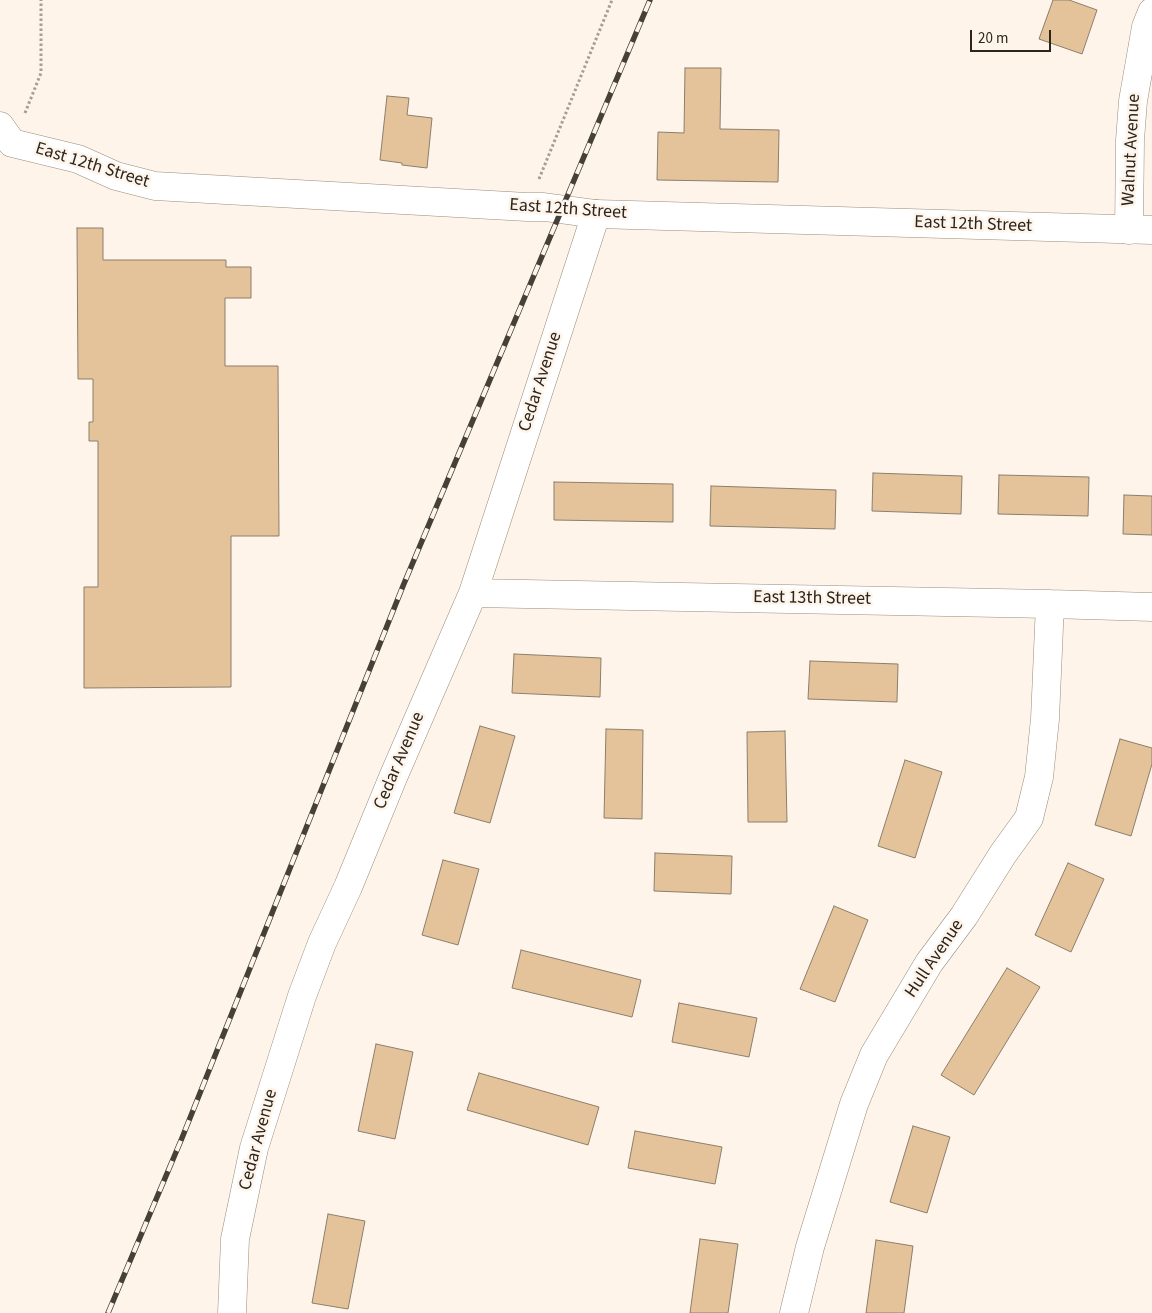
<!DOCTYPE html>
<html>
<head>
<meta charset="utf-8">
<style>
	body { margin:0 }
	#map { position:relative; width:1152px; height:1313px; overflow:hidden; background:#fef4e9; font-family:"Source Sans 3",sans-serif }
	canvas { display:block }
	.scale { position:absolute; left:970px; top:30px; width:81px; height:22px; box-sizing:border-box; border:2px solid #2a251e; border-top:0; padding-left:6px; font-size:15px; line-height:18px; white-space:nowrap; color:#2a251e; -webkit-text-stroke:4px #fef4e9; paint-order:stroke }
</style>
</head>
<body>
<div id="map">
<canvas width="1152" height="1313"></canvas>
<div class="scale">20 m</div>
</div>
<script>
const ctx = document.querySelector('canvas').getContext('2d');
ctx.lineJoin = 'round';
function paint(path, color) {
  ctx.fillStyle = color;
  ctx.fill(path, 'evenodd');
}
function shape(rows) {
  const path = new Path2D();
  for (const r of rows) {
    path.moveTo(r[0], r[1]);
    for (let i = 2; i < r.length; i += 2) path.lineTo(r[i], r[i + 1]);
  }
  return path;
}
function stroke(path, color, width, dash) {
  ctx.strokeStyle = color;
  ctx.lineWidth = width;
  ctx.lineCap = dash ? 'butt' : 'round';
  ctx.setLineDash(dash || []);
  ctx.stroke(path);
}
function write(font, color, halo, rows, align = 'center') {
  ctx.font = font + ' "Source Sans 3",sans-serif';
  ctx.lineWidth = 5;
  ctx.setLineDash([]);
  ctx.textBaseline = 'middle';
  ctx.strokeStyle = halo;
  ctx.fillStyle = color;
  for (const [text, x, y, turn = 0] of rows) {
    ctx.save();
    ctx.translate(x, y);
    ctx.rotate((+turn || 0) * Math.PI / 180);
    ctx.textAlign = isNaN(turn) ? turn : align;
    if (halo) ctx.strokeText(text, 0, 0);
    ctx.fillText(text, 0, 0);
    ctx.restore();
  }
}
const building = shape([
	[1053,0,1069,0,1097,10,1082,54,1039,39,1053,0],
	[685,68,721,68,720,129,779,130,778,182,657,180,658,132,684,133,685,68],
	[387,96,409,98,407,115,432,118,427,168,402,165,402,163,380,160,387,96],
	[77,228,103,228,103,260,226,260,226,267,251,267,251,298,225,298,225,366,278,366,279,536,231,536,231,687,84,688,84,587,98,587,98,441,89,441,89,422,93,422,93,379,78,379,77,228],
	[873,473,962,476,961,514,872,511,873,473],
	[999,475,1089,477,1088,516,998,514,999,475],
	[554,482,673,484,673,522,554,520,554,482],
	[711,486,836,490,835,529,710,526,711,486],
	[1124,495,1152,496,1152,535,1123,534,1124,495],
	[514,654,601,658,600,697,512,693,514,654],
	[810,661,898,664,897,702,808,699,810,661],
	[480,726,515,736,490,823,454,813,480,726],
	[606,729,643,730,642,819,604,818,606,729],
	[785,731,787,822,748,822,747,732,785,731],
	[1120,739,1152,748,1152,764,1131,836,1095,825,1120,739],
	[905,760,942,772,915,858,878,846,905,760],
	[655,853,732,856,731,894,654,891,655,853],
	[443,860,479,869,458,945,422,935,443,860],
	[1068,863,1104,879,1071,952,1035,935,1068,863],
	[834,906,868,920,835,1002,800,989,834,906],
	[521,950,641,980,632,1017,512,988,521,950],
	[1007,968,1040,987,974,1095,941,1075,1007,968],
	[679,1003,757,1018,749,1057,672,1042,679,1003],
	[376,1044,413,1052,395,1139,358,1131,376,1044],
	[479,1073,599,1107,588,1145,467,1110,479,1073],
	[913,1126,950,1137,927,1213,890,1202,913,1126],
	[635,1131,722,1147,715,1184,628,1168,635,1131],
	[328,1214,365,1221,348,1309,312,1303,328,1214],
	[700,1239,738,1244,728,1313,690,1313,700,1239],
	[876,1240,913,1246,904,1313,866,1313,876,1240]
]);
paint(building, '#e4c39a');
stroke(building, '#8c7e6d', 1);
const minor = shape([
	[1129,230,1130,140,1133,101,1146,27,1152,12],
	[473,593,1050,604,1152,607],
	[232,1313,235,1239,254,1148,302,996,322,943,348,887,394,775,473,593,596,214],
	[794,1313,810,1247,854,1104,874,1055,929,963,964,916,1003,854,1029,818,1039,777,1045,719,1050,604]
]);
const major = shape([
	[0,126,12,143,78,159,116,176,155,186,527,207,544,207,596,214,1152,230]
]);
stroke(minor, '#9a8c7b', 29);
stroke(major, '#9a8c7b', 29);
stroke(shape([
	[25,113,41,73,41,0],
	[539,179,612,0]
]), '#a69e94', 3, [2.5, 2.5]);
stroke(minor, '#fff', 28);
stroke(major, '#fff', 28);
const rail = shape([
	[108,1313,182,1138,403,586,650,0]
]);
stroke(rail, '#454038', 5.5);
stroke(rail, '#fef4e9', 4, [11]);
write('18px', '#2a251e', '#fef4e9', [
	["Walnut Avenue",1132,150,-87],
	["East 12th Street",92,166,17],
	["East 12th Street",568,210,4],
	["East 12th Street",973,225,2],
	["Cedar Avenue",541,382,-72],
	["East 13th Street",812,599,1],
	["Cedar Avenue",400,761,-67],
	["Hull Avenue",935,959,-56],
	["Cedar Avenue",259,1140,-75]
]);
</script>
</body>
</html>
